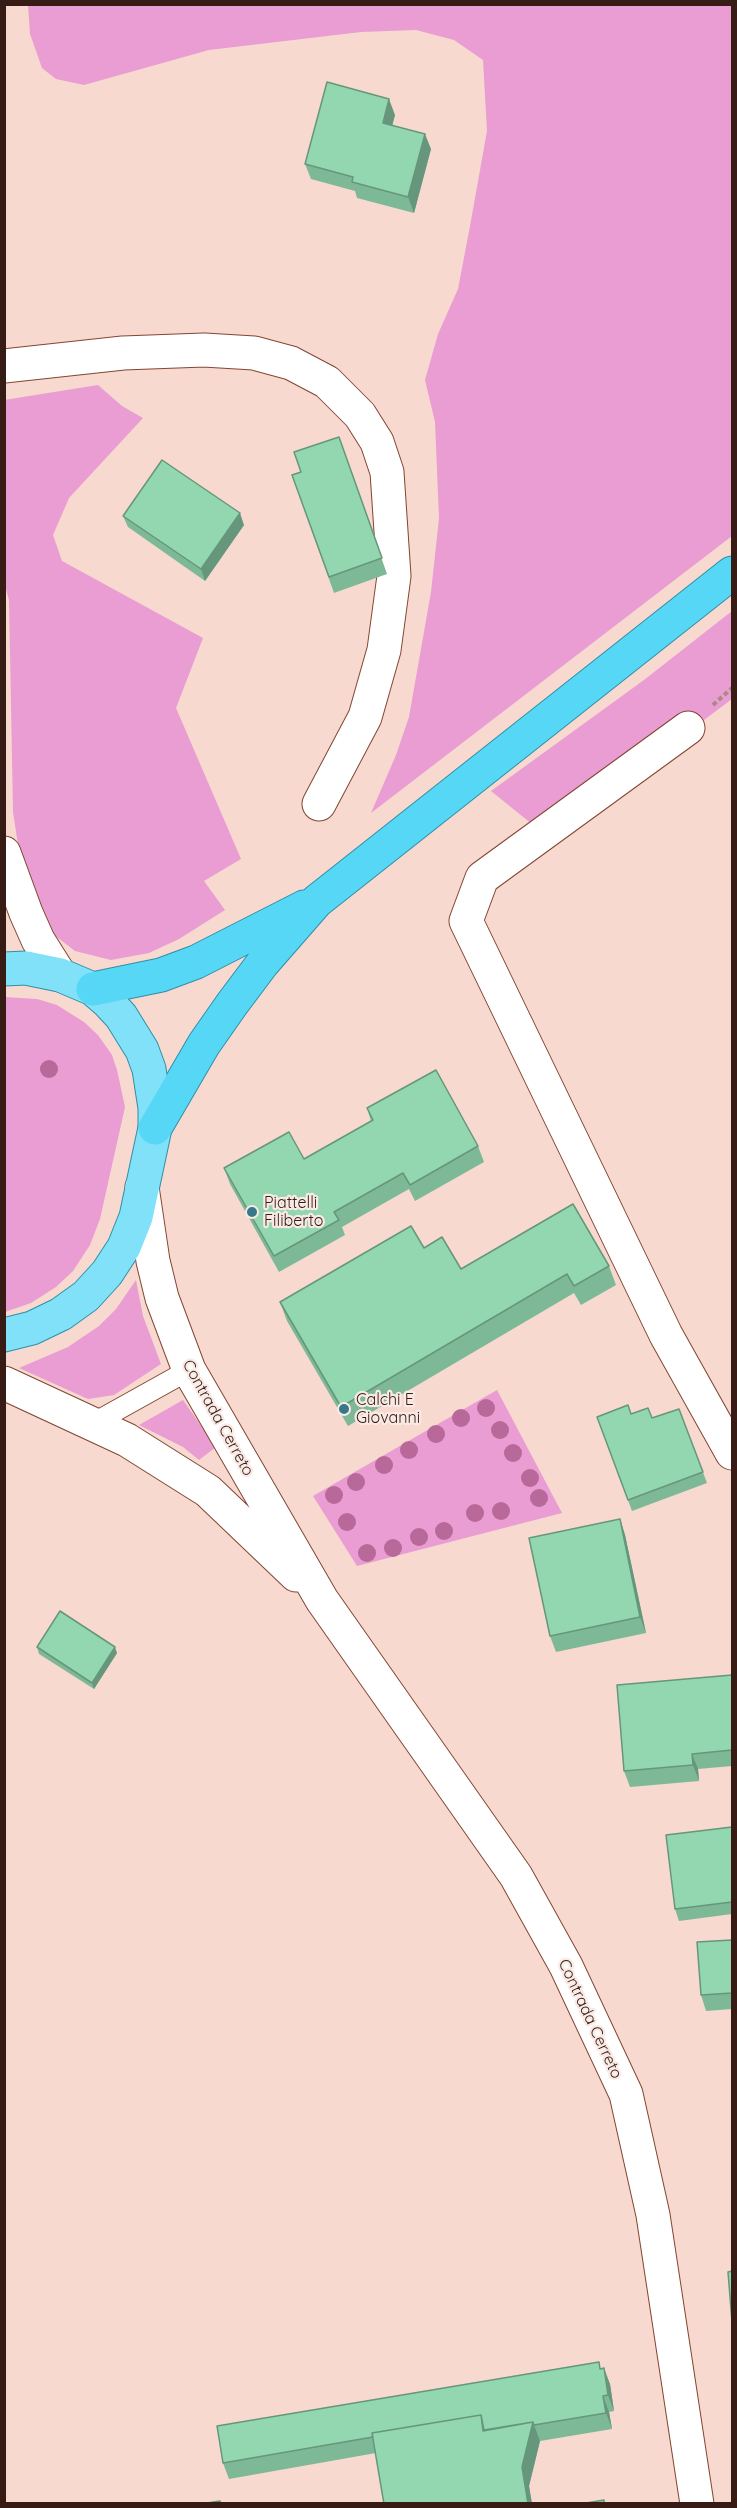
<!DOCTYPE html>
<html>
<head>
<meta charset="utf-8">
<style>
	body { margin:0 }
	#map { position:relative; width:737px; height:2508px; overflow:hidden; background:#f7d9d0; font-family:Quicksand,sans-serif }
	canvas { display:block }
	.frame { position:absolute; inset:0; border:6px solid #361c14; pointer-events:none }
</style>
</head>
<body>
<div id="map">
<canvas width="737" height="2508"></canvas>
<div class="frame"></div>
</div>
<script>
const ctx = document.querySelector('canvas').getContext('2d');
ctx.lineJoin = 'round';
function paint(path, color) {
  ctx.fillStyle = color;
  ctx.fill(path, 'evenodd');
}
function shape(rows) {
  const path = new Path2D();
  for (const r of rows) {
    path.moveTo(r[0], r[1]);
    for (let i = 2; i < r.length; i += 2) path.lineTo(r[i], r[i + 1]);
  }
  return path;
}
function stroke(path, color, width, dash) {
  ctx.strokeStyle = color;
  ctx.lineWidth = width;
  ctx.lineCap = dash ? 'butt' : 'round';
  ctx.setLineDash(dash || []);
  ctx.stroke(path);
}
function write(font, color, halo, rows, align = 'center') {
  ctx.font = font + ' Quicksand,sans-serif';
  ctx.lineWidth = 4.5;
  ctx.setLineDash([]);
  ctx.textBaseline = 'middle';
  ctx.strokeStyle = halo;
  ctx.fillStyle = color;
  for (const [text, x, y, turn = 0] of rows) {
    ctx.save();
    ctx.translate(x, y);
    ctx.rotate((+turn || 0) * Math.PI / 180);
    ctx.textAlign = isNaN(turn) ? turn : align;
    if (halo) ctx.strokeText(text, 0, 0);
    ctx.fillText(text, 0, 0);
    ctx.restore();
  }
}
paint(shape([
	[28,5,732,5,732,536,371,813,396,755,409,717,431,592,439,518,435,422,425,380,438,334,458,289,470,226,487,131,483,60,454,40,416,30,361,32,209,50,84,85,56,79,42,68,30,34],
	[98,385,122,406,143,418,69,498,53,535,62,561,203,638,176,708,241,859,204,881,225,910,179,939,149,953,111,960,75,951,45,928,24,884,13,812,9,600,4,582,4,400],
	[732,611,732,699,548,837,491,791,644,680],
	[5,997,37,999,57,1005,84,1022,98,1035,112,1055,117,1070,125,1107,100,1219,90,1245,73,1271,56,1287,31,1303,5,1312],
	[136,1280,143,1316,161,1364,114,1395,88,1399,19,1368,68,1347,99,1326,116,1309],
	[497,1390,562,1513,357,1566,313,1496],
	[183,1400,216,1447,199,1460,183,1447,139,1425]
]), '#e99dd2');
const service = shape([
	[92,1424,189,1370]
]);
const minor = shape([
	[4,366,123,353,204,350,254,353,291,363,327,382,360,415,377,442,387,472,394,576,384,650,365,717,319,804],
	[688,728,482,878,466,921,666,1335,732,1453]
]);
const secondary = shape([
	[4,853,26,913,38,940,60,975],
	[142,1187,153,1261,162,1298,189,1370,322,1600,516,1876,566,1966,626,2094,653,2215,697,2504],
	[4,1383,127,1440,208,1491,296,1575]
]);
const primary = shape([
	[4,969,26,968,60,975,93,989,108,1002,121,1016,142,1050,149,1069,155,1108,155,1128,136,1217,124,1247,107,1273,86,1296,61,1314,32,1328,4,1335]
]);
const trunk = shape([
	[93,989,161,975,196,962,304,907],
	[155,1128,204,1044,232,1004,262,964,317,901,732,573]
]);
stroke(service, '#834632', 22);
stroke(minor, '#834632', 35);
stroke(secondary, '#834632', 35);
stroke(primary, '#308fa5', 35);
stroke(trunk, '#308fa5', 35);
stroke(shape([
	[713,705,732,688]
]), '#a78b82', 4, [4.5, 3]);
stroke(service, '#fff', 20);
stroke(minor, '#fff', 33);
stroke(secondary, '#fff', 33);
stroke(primary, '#81e1f8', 33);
stroke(trunk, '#57d7f6', 33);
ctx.fillStyle = '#b86999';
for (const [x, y] of [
	[49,1069],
	[486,1408],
	[461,1418],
	[500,1430],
	[436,1434],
	[409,1450],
	[513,1453],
	[384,1465],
	[530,1478],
	[356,1482],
	[334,1495],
	[539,1498],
	[501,1511],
	[475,1513],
	[347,1522],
	[444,1531],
	[419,1537],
	[393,1548],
	[367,1553]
]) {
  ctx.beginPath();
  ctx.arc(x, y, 9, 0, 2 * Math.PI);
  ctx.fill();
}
paint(shape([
	[395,115,392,125,431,149,414,213,357,198,355,191,311,179,305,164],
	[339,437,387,574,334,593,292,475,301,472],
	[123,516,244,525,205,581,128,527],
	[367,1108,478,1146,484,1162,415,1201,409,1189,342,1227,345,1235,279,1272,230,1184,224,1168,304,1159,371,1121],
	[424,1248,461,1269,609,1266,616,1285,581,1305,574,1293,348,1426,287,1321,280,1302],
	[679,1409,707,1483,632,1511,597,1417,631,1414,652,1418],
	[620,1519,625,1535,646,1633,556,1652,550,1636],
	[37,1647,117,1653,94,1689,39,1654],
	[732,1675,732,1766,698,1769,699,1781,630,1787,624,1771],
	[732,1827,732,1914,679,1921,675,1909],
	[732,1940,732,2009,706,2011,701,1995],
	[602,2369,610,2384,614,2411,609,2412,612,2429,540,2441,529,2486,532,2504,384,2504,376,2453,229,2479,223,2463]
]), '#7eb997');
paint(shape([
	[389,99,395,115,389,138,383,123],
	[425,134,431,149,414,213,408,197],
	[240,513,244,525,205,581,201,569],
	[620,1519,625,1535,646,1633,640,1617],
	[115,1647,117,1653,94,1689,92,1683],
	[692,1754,698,1769,699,1781,693,1765],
	[604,2368,610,2384,614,2411,608,2395],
	[603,2396,609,2412,612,2429,606,2413],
	[533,2422,540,2441,529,2486,532,2504,528,2504,522,2467]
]), '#66967b');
const building = shape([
	[327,82,389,99,383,123,425,134,408,197,352,182,353,177,305,164,327,82],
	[339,437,382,558,329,577,292,475,301,472,294,452,339,437],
	[162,460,240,513,201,569,123,516,162,460],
	[436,1070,478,1146,410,1185,403,1173,334,1212,339,1220,274,1256,224,1168,289,1132,304,1159,373,1120,367,1108,436,1070],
	[573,1204,609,1266,574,1286,567,1274,341,1407,280,1302,411,1226,424,1248,442,1237,461,1269,573,1204],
	[628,1405,631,1414,648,1408,652,1418,679,1409,703,1472,628,1500,597,1417,628,1405],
	[620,1519,640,1617,550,1636,529,1538,620,1519],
	[60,1611,115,1647,92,1683,37,1647,60,1611],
	[732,1675,732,1750,692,1754,693,1765,624,1771,617,1685,732,1675],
	[732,1827,732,1902,675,1909,666,1835,732,1827],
	[732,1940,732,1993,701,1995,697,1942,732,1940],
	[732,2271,732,2322,728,2272,732,2271],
	[599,2362,600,2369,604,2368,608,2395,603,2396,606,2413,534,2425,533,2422,484,2430,481,2415,372,2433,373,2437,223,2463,217,2426,599,2362],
	[481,2415,483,2431,533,2422,522,2467,528,2504,384,2504,372,2433,481,2415],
	[604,2500,604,2504,580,2504,604,2500],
	[220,2501,221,2504,201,2504,220,2501]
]);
paint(building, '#92d7b0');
stroke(building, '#66967b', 1.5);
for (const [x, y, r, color] of [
	[252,1212,6,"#36788a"],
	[344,1409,6,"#36788a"]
]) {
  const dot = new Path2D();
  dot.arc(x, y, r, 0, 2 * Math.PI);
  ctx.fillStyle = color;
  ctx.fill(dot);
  stroke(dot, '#f9eae5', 2);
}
write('16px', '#361c14', '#f9eae5', [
	["Piattelli",264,1203],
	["Filiberto",264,1221],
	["Calchi E",356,1400],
	["Giovanni",356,1418]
], 'left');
write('16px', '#361c14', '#f9eae5', [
	["Contrada Cerreto",218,1418,61],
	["Contrada Cerreto",590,2019,65]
]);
</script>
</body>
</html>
